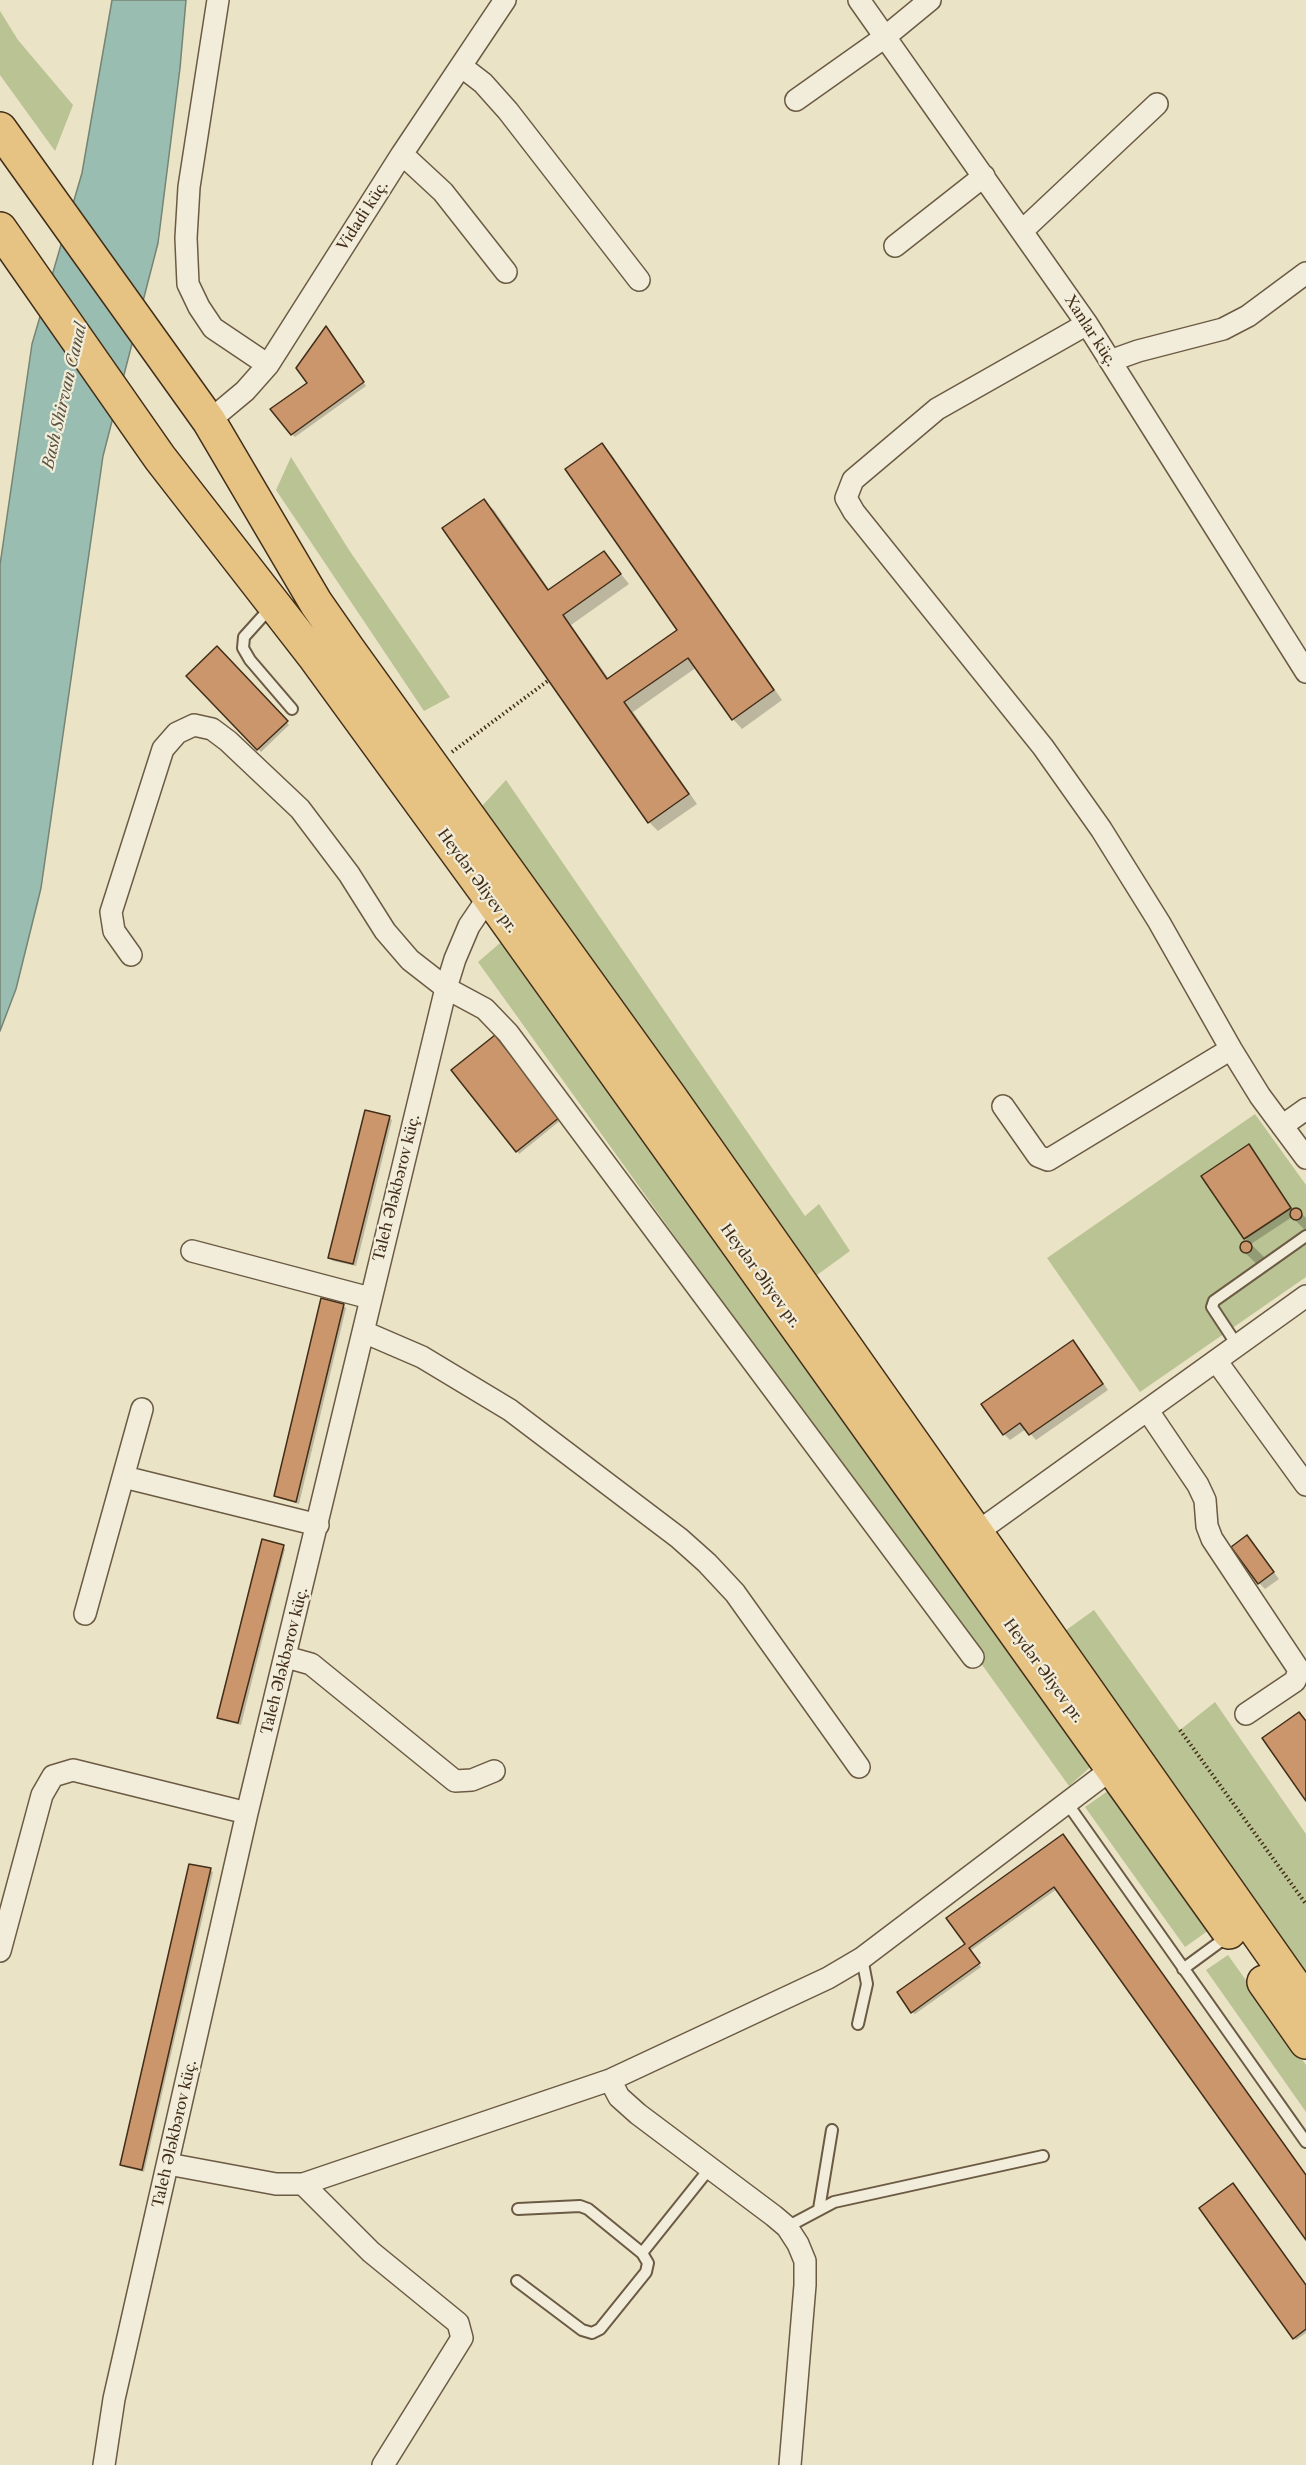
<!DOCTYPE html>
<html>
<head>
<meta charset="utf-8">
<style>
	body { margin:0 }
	canvas { display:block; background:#ebe3c6 }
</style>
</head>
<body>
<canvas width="1306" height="2465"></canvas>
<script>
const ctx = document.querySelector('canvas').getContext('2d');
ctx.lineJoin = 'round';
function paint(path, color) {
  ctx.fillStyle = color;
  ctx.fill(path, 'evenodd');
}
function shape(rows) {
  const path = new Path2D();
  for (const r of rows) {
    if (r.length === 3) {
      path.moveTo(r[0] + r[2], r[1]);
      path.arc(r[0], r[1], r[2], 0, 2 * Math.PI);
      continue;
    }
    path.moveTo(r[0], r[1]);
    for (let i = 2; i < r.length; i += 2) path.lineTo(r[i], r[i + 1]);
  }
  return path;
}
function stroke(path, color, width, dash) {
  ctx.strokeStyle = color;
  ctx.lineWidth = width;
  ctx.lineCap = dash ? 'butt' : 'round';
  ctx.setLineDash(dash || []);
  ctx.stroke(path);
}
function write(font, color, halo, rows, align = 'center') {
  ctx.font = font + ' "Libre Caslon Text",serif';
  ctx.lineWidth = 4.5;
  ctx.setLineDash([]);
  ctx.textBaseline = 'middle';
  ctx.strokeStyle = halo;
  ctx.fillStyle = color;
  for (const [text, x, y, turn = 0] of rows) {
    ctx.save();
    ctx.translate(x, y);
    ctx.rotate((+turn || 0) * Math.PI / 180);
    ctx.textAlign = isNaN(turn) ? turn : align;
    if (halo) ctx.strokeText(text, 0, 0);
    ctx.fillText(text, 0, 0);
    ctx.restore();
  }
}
paint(shape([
	[0,11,18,40,73,105,55,151,0,75],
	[291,457,349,550,450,697,424,711,276,490],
	[506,780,805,1216,819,1204,850,1251,817,1275,482,806],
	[507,937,1095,1763,1069,1786,478,962],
	[1255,1114,1306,1185,1306,1277,1140,1392,1047,1258],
	[1094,1610,1180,1730,1215,1702,1306,1834,1306,1980,1062,1633],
	[1112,1788,1212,1928,1185,1947,1085,1807],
	[1228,1955,1306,2065,1306,2112,1206,1970]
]), '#bac393');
const water = shape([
	[112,0,186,0,180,68,158,243,103,456,41,888,16,989,0,1031,0,565,32,344,82,173,112,0]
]);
paint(water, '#99beb1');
stroke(water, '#768474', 1.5);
paint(shape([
	[328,330,366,386,295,437,292,434],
	[601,445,611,454,782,700,742,729,733,719,697,667,633,712,697,804,658,831,649,822,484,501,494,510,550,591,604,553,629,584,571,625,609,679,679,630],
	[217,649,289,725,261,752,188,676],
	[497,1040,561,1120,519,1154,517,1151],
	[389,1117,392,1120,356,1266,333,1261,330,1258],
	[1249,1146,1294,1211,1298,1210,1306,1218,1306,1231,1292,1217,1251,1244,1245,1238,1203,1176],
	[1245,1242,1251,1244,1270,1263,1270,1270,1262,1269,1242,1250,1242,1247],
	[343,1305,346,1308,299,1504,278,1498,275,1496],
	[1079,1348,1108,1390,1036,1440,1026,1429,1010,1440,1004,1434],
	[1247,1537,1279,1579,1265,1589,1259,1583],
	[283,1546,285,1549,241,1725,221,1720,218,1717],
	[1063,1836,1306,2176,1306,2237,1057,1889,970,1951,981,1967,915,2014,912,2012,967,1944],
	[210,1870,213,1872,144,2172,124,2167,121,2164],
	[1306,2287,1306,2333,1296,2340,1294,2338]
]), '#0003');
const building = shape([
	[326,326,364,382,291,435,270,409,307,383,296,368,326,326],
	[602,443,774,690,732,720,688,658,624,702,689,794,648,823,442,528,484,499,548,590,604,551,621,574,563,615,607,679,677,630,565,469,602,443],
	[217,646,288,721,257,750,186,676,217,646],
	[495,1035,560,1117,516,1152,451,1070,495,1035],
	[365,1110,390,1116,353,1264,328,1258,365,1110],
	[1249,1144,1291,1208,1244,1239,1201,1176,1249,1144],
	[1296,1214,6],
	[1246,1247,6],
	[321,1298,344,1304,296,1502,274,1496,321,1298],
	[1073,1340,1103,1384,1029,1435,1020,1423,1003,1435,981,1404,1073,1340],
	[1247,1535,1274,1572,1258,1584,1231,1547,1247,1535],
	[262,1539,284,1545,238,1723,217,1718,262,1539],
	[1299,1712,1306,1721,1306,1801,1262,1738,1299,1712],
	[1063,1834,1306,2175,1306,2240,1054,1887,969,1948,980,1963,911,2013,897,1992,965,1944,946,1918,1063,1834],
	[189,1864,211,1868,142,2170,120,2165,189,1864],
	[1233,2183,1306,2285,1306,2329,1293,2339,1199,2208,1233,2183]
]);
paint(building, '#cc966d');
stroke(building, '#422e19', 1.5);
const service = shape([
	[271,607,244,637,243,648,250,660,292,709],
	[1237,1345,1212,1307,1214,1301,1306,1236],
	[1067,1803,1306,2142],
	[1183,1969,1228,1936],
	[858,2024,867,1984,862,1958],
	[518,2209,580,2206,588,2209,642,2253,710,2168],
	[819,2209,832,2130],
	[787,2227,834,2202,1043,2156],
	[517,2281,582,2330,592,2333,600,2329,646,2272,648,2263,642,2253]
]);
const minor = shape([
	[218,0,189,187,186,238,188,284,199,307,213,328,268,365],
	[859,0,1087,324,1306,672],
	[461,66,483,83,508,111,639,280],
	[796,100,885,37,930,0],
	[402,154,443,192,506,272],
	[1022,231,1157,104],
	[895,246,984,176],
	[1087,324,937,409,853,480,846,498,854,512,1043,747,1101,829,1159,922,1231,1049,1260,1096,1306,1158],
	[1110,361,1138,351,1223,329,1248,316,1306,273],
	[209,421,245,391,268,365,402,154,505,0],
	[131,955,114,931,111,912,163,749,177,733,194,725,212,729,228,741,300,809,349,874,385,931,410,960,446,988,485,1009,508,1033,973,1657],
	[1003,1106,1038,1156,1048,1160,1231,1049],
	[1282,1126,1306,1109],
	[192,1251,370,1298],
	[364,1332,422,1357,510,1410,679,1538,707,1563,735,1593,859,1767],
	[1217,1362,1306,1485],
	[1148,1411,1198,1485,1205,1500,1207,1526,1212,1539,1299,1670,1295,1681,1246,1714],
	[124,1477,318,1525],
	[976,1533,1306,1296],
	[85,1614,142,1409],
	[286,1657,311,1664,455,1781,472,1780,494,1771],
	[0,1951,42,1795,53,1776,73,1770,247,1813],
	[610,2080,828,1978,862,1958,1113,1768],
	[168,2164,276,2184,303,2184,610,2080,619,2097,638,2114,774,2216,787,2227,798,2244,805,2261,805,2285,790,2465],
	[303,2184,371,2252,458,2323,462,2338,383,2465],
	[104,2465,114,2399,247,1813,446,988,455,959,469,926,494,889]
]);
const primary = shape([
	[0,129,209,421,316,603,348,649,670,1097,1306,2002],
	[0,229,160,458,314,656,488,895,1229,1932],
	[1264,1982,1306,2042]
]);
stroke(service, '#6c5b44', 14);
stroke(minor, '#6c5b44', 24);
stroke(primary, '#422e19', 36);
stroke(shape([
	[452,752,549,680],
	[1180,1730,1306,1904]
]), '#422e19', 4, [1.5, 3]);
stroke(service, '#f2edda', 10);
stroke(minor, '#f2edda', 21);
stroke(primary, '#e6c283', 33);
write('15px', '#422e19', '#f2edda', [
	["Vidadi küç.",363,216,-57],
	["Xanlar küç.",1090,331,57],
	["Heydər Əliyev pr.",477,881,54],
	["Taleh Ələkbərov küç.",397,1188,-76],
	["Heydər Əliyev pr.",760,1276,54],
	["Taleh Ələkbərov küç.",285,1661,-76],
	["Heydər Əliyev pr.",1043,1671,54],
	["Taleh Ələkbərov küç.",175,2134,-77]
]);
write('italic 16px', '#58523f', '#f2edda', [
	["Bash Shirvan Canal",65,396,-77]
]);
</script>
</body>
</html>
